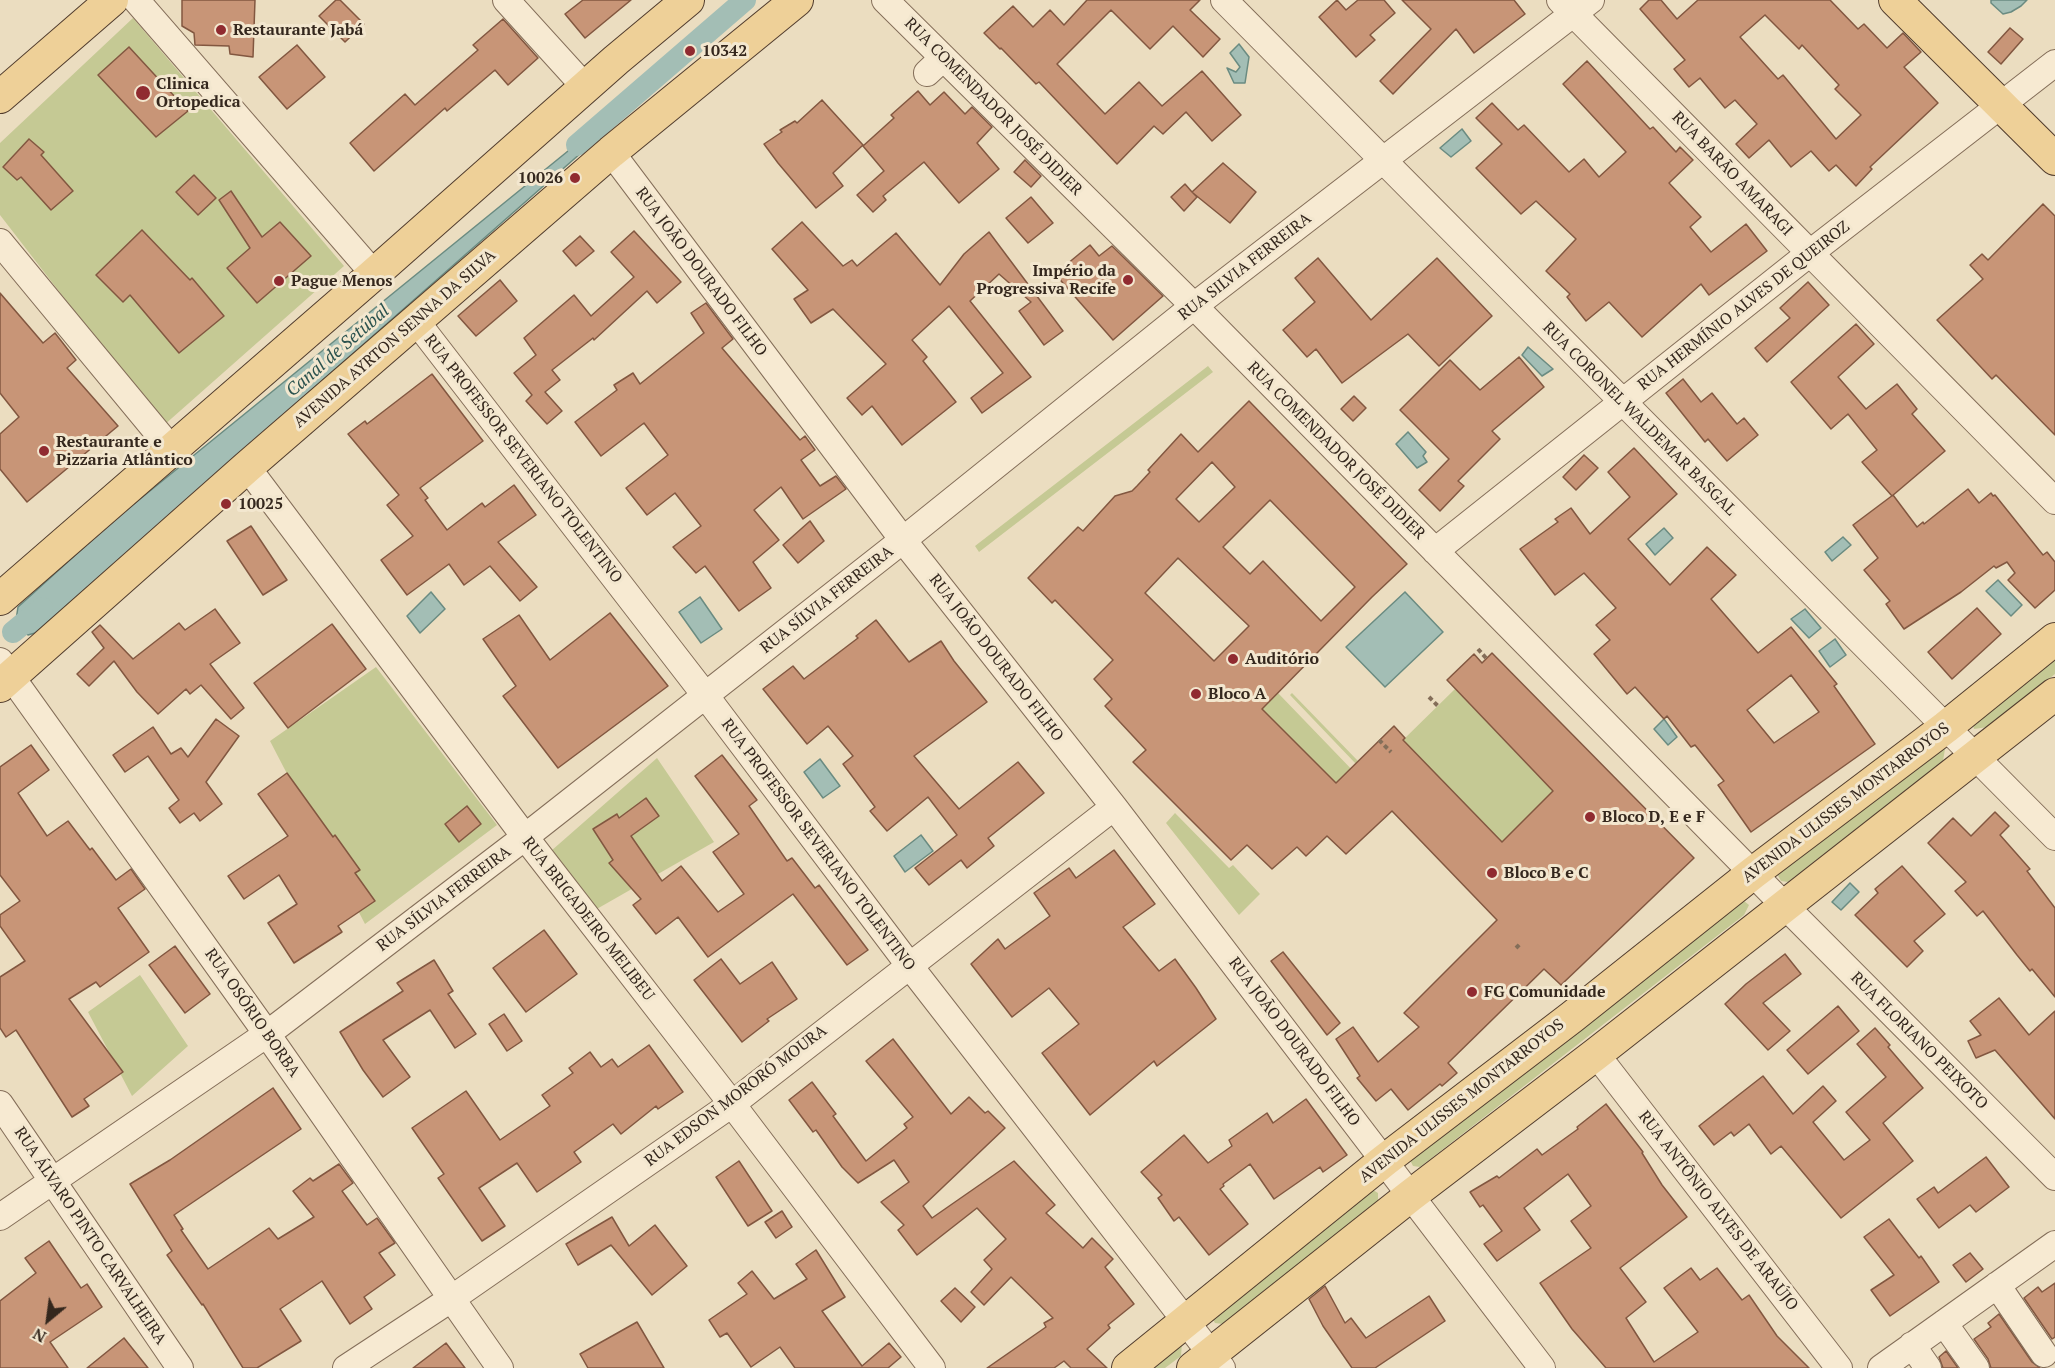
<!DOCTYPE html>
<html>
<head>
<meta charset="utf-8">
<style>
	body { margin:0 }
	#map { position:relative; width:2055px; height:1368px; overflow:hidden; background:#ebddc0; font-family:"PT Serif",serif }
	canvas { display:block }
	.north { position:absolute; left:18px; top:1290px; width:60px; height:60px; -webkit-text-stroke:4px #f3e7cf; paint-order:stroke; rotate:209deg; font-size:16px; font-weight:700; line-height:24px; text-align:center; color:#34271d }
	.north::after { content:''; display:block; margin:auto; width:21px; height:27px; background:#34271d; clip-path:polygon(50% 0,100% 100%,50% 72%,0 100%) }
</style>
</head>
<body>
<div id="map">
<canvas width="2055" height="1368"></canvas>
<div class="north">N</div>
</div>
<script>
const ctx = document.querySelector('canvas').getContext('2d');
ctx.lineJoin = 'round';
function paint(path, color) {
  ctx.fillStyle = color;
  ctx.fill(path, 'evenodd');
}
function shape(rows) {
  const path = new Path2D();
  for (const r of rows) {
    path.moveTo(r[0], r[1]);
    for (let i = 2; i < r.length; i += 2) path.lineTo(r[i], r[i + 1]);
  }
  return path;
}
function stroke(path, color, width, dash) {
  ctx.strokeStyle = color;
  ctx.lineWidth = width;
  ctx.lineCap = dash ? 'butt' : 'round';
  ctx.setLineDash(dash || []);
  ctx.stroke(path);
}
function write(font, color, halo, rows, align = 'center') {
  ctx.font = font + ' "PT Serif",serif';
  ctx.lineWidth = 6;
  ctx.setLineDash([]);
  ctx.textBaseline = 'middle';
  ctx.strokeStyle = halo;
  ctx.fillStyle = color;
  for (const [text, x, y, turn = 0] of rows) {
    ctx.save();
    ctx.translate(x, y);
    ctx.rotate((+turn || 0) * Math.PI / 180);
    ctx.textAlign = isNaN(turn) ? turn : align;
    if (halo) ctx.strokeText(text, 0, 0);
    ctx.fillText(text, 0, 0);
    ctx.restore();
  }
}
paint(shape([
	[133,18,344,266,163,426,0,215,0,143],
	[1208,366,1213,372,979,552,975,546],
	[2055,652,2055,674,1988,727,1974,729,1972,721],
	[376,667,497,825,365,924,270,741],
	[1455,689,1553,791,1502,842,1403,740],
	[1278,693,1357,775,1343,790,1262,709],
	[1292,693,1358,761,1356,764,1290,695],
	[1934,746,1945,749,1943,761,1788,882,1781,881,1776,872],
	[657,758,714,842,595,910,551,851],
	[1175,813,1229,868,1233,865,1260,894,1239,915,1166,823],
	[1744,901,1749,905,1744,915,1420,1167,1413,1166,1410,1160,1734,905],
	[140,975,188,1046,132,1096,88,1012],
	[1373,1190,1378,1193,1378,1201,1223,1324,1215,1323,1211,1316,1365,1191],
	[1182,1343,1181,1356,1165,1368,1142,1368]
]), '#c5c994');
const water = shape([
	[747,0,755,0,35,633,28,635,18,628,16,620,18,607,113,521,600,125,747,0],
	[1991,0,2027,0,2021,6,2011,12,2003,14,1991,3,1991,0],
	[1239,44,1249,57,1245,83,1234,83,1227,68,1236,72,1240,67,1230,53,1239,44],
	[1462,129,1471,141,1451,157,1440,148,1462,129],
	[1528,347,1553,369,1542,376,1522,355,1528,347],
	[1408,432,1426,452,1423,456,1427,462,1417,468,1396,444,1408,432],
	[1664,528,1673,538,1655,555,1646,544,1664,528],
	[1843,537,1851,545,1832,561,1825,552,1843,537],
	[1998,580,2022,605,2011,616,1986,591,1998,580],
	[431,592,445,609,420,633,407,616,431,592],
	[1405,592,1443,632,1385,687,1346,647,1405,592],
	[700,597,722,629,701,643,679,612,700,597],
	[1805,609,1821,628,1809,638,1791,619,1805,609],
	[1835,639,1846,655,1830,667,1819,651,1835,639],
	[1664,719,1677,737,1668,745,1654,729,1664,719],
	[820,759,840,786,823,798,804,772,820,759],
	[921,835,933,851,905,872,894,856,921,835],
	[1850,883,1859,892,1841,910,1832,902,1850,883]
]);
paint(water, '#a3beb5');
stroke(water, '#6a8b81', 1.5);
stroke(shape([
	[577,145,745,0],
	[13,632,42,608]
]), '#a3beb5', 22);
const building = shape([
	[182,0,255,0,253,57,230,54,229,46,195,45,194,33,182,26,182,0],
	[336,0,340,0,364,24,345,42,319,16,336,0],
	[583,0,631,0,585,38,565,14,583,0],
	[1087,0,1200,0,1190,10,1220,39,1203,57,1173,26,1150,49,1111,10,1057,64,1105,114,1139,82,1162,106,1202,71,1241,115,1212,141,1186,112,1163,134,1154,126,1117,164,1039,82,1036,84,1001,48,1000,49,984,33,1013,6,1033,27,1050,10,1064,25,1087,0],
	[1337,0,1346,10,1358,0,1384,0,1395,13,1370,35,1375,40,1356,57,1319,17,1337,0],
	[1402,0,1514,0,1525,14,1474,53,1456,29,1393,94,1380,81,1431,29,1402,0],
	[1649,0,1661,0,1677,19,1698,0,1830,0,1858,29,1864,24,1887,48,1903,33,1921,52,1904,67,1938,103,1870,167,1872,169,1856,186,1836,165,1829,171,1811,151,1791,167,1769,140,1749,158,1736,144,1757,124,1735,100,1725,108,1700,78,1689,87,1674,69,1685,60,1640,9,1649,0],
	[1765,15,1799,49,1802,45,1839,85,1835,89,1861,115,1836,139,1783,75,1778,79,1740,37,1765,15],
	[503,19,538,58,508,85,495,70,447,111,445,108,374,171,350,143,405,94,415,105,478,50,473,45,503,19],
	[2010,28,2023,39,2001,64,1988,52,2010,28],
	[297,45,325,77,287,109,259,77,297,45],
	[129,47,188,111,156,137,98,75,129,47],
	[1587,61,1650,129,1653,127,1676,152,1680,147,1693,160,1669,183,1701,217,1690,227,1711,252,1746,224,1767,251,1709,295,1701,284,1642,337,1609,302,1586,321,1567,297,1570,294,1546,271,1576,239,1536,201,1521,214,1476,168,1502,144,1476,118,1492,103,1518,130,1524,125,1569,172,1584,159,1599,177,1626,152,1563,84,1587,61],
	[918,91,930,105,944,92,965,114,972,107,992,127,977,143,999,169,959,203,924,162,883,196,886,200,873,212,857,195,884,171,863,146,894,118,891,115,918,91],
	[822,100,863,145,833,173,843,186,816,208,778,163,764,144,782,132,780,130,795,121,797,123,822,100],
	[29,139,44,152,41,155,73,191,51,210,21,177,17,180,3,167,29,139],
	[1025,160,1041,176,1031,187,1014,172,1025,160],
	[1223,163,1256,192,1230,223,1193,193,1197,197,1184,211,1171,197,1185,184,1192,192,1223,163],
	[194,175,216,198,198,215,176,192,194,175],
	[231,191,262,237,280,222,311,256,257,303,227,268,250,248,219,200,231,191],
	[1031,197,1053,223,1028,243,1006,218,1031,197],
	[2043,204,2055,216,2055,435,1996,375,1992,379,1937,320,1983,279,1970,265,1982,254,1988,260,2043,204],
	[802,222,843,266,852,260,857,266,896,233,940,285,964,254,989,232,1063,331,1044,345,1019,311,1031,302,999,274,970,301,1031,377,982,413,971,398,1003,373,949,306,912,340,927,357,923,361,956,402,902,445,872,406,862,415,847,398,886,364,833,309,811,323,794,299,808,290,772,249,802,222],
	[142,230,190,280,192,278,224,316,179,353,130,295,123,302,96,275,142,230],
	[634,231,681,282,657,303,647,291,594,340,593,338,552,370,560,380,545,392,562,411,547,424,526,401,532,395,514,373,536,355,524,338,574,295,591,316,634,277,611,252,634,231],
	[580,236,594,251,576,266,563,251,580,236],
	[1090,245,1099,256,1112,246,1163,296,1113,340,1055,274,1090,245],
	[1318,258,1371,320,1437,258,1492,316,1439,366,1408,334,1342,383,1316,349,1307,357,1283,330,1315,302,1295,278,1318,258],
	[500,280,517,301,476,336,458,316,500,280],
	[1808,282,1829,305,1767,362,1755,348,1790,318,1780,308,1808,282],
	[0,293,43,343,55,333,76,360,67,368,118,426,27,502,0,469,0,434,19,417,0,393,0,293],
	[706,303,733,339,722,348,800,440,805,436,815,450,801,460,820,486,836,476,846,489,803,519,781,487,754,510,779,540,753,562,771,588,739,611,705,566,696,573,673,547,701,526,675,493,647,515,626,488,668,455,644,423,601,456,575,422,617,390,614,385,633,373,640,384,704,333,691,313,706,303],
	[1856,324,1874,344,1838,377,1866,409,1897,384,1917,409,1912,414,1945,451,1892,496,1862,462,1877,450,1848,414,1831,429,1791,382,1856,324],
	[1519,357,1544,387,1492,431,1500,439,1458,481,1464,486,1440,511,1419,490,1449,459,1400,410,1450,360,1480,390,1519,357],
	[432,374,483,441,420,488,428,498,425,500,447,530,482,503,485,507,514,485,536,515,498,542,537,587,520,601,490,566,464,585,449,564,407,595,381,560,413,536,387,505,399,495,348,434,365,421,367,424,432,374],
	[1683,379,1701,402,1712,393,1737,424,1744,418,1758,435,1727,461,1708,439,1705,442,1666,393,1683,379],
	[1354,396,1366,408,1353,421,1341,409,1354,396],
	[1249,401,1407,564,1372,597,1262,709,1336,783,1394,726,1405,738,1403,740,1502,842,1553,791,1447,680,1474,654,1482,663,1492,653,1694,858,1561,985,1544,969,1448,1063,1457,1073,1442,1086,1440,1084,1408,1110,1391,1089,1376,1101,1357,1078,1360,1076,1336,1039,1353,1027,1378,1062,1419,1027,1404,1013,1497,920,1392,811,1346,854,1327,836,1306,856,1297,847,1272,869,1247,845,1231,860,1133,762,1146,750,1105,706,1112,699,1094,679,1113,660,1055,600,1052,603,1028,578,1078,527,1083,531,1115,496,1132,491,1137,486,1150,472,1148,470,1181,434,1198,452,1249,401],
	[1212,462,1235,487,1199,522,1176,499,1212,462],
	[1270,500,1355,587,1321,621,1263,561,1250,574,1223,547,1270,500],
	[1178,558,1249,626,1214,661,1145,593,1178,558],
	[1634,448,1677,494,1628,539,1670,585,1707,547,1736,575,1711,599,1758,653,1791,627,1837,684,1834,686,1875,744,1751,832,1718,785,1724,781,1695,745,1691,747,1667,716,1664,719,1635,687,1627,694,1594,654,1610,640,1596,625,1616,608,1584,573,1555,595,1520,549,1558,522,1555,519,1571,508,1590,534,1630,497,1608,472,1634,448],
	[1791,675,1819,712,1774,743,1747,710,1791,675],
	[1584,455,1598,468,1576,490,1563,477,1584,455],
	[1968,489,1979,503,1991,493,1993,496,1995,495,2043,555,2047,552,2055,562,2055,590,2035,608,2008,580,2015,573,2007,562,1996,568,1994,566,1961,592,1904,629,1886,604,1890,601,1864,570,1878,558,1853,525,1893,495,1917,527,1923,522,1924,524,1968,489],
	[810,521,824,541,798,563,783,545,810,521],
	[251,526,287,580,263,595,227,541,251,526],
	[1977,608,2001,634,1952,679,1928,652,1977,608],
	[215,609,240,643,210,664,244,708,231,719,201,685,190,694,186,689,158,714,137,692,114,661,89,686,77,674,104,648,92,632,100,625,133,659,179,623,185,630,215,609],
	[610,613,668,686,558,768,503,696,516,686,483,639,519,615,550,660,610,613],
	[876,620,909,662,941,641,954,661,987,702,914,756,959,809,1018,762,1044,793,988,838,994,846,967,868,961,860,929,885,915,868,957,835,928,797,887,831,870,811,875,807,843,764,853,756,828,726,807,744,763,689,793,666,804,679,858,638,856,636,876,620],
	[332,624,366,669,288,728,254,683,332,624],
	[216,719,239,736,206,782,222,804,200,821,194,813,180,823,169,808,179,800,148,756,125,772,113,755,153,727,171,754,181,748,188,757,216,719],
	[31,745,49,770,18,793,47,836,68,821,90,850,92,848,116,880,131,869,145,889,118,908,149,952,100,987,96,982,69,999,123,1072,84,1099,89,1106,72,1117,16,1030,6,1037,0,1028,0,977,25,961,0,926,0,915,20,901,0,875,0,767,31,745],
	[722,755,757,800,749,806,787,861,792,858,815,888,819,885,868,950,847,965,793,894,708,957,678,917,656,934,633,905,641,899,609,863,613,860,593,829,617,814,619,818,646,798,659,816,631,836,662,881,681,866,718,912,744,894,713,852,739,834,695,776,722,755],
	[287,773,333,837,335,835,360,870,355,873,375,901,338,926,342,932,294,963,268,923,297,904,279,875,244,899,228,876,288,836,258,794,287,773],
	[467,806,481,824,459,842,445,824,467,806],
	[1995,812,2009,826,2000,835,2030,869,2027,871,2055,908,2055,997,2032,969,2030,971,2017,955,1983,911,1977,916,1955,891,1966,882,1928,843,1953,818,1971,836,1995,812],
	[1114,850,1155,904,1123,927,1159,971,1175,959,1196,988,1216,1019,1157,1066,1154,1061,1090,1115,1042,1053,1079,1024,1049,988,1012,1017,971,964,998,939,1005,949,1050,916,1034,893,1069,868,1076,878,1114,850],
	[1902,866,1945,914,1914,941,1923,951,1907,967,1855,915,1878,893,1875,889,1902,866],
	[544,930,577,974,526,1012,493,968,544,930],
	[175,946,210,994,185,1013,149,965,175,946],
	[1283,952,1340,1023,1327,1035,1271,961,1283,952],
	[1785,954,1801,974,1763,1003,1790,1031,1768,1050,1725,1004,1746,984,1785,954],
	[721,959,740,984,772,962,797,999,767,1019,769,1021,742,1042,694,980,721,959],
	[434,960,453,991,448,994,476,1034,455,1048,430,1010,383,1040,410,1077,383,1097,363,1070,340,1032,403,991,397,983,434,960],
	[1999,998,2029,1035,2055,1011,2055,1119,1995,1050,1976,1058,1968,1041,1981,1035,1970,1021,1999,998],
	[1838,1006,1859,1031,1808,1074,1787,1050,1838,1006],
	[504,1014,522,1041,507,1051,489,1024,504,1014],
	[1875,1028,1890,1045,1888,1047,1923,1088,1883,1123,1913,1161,1841,1218,1781,1146,1771,1154,1749,1124,1734,1136,1731,1132,1714,1145,1699,1126,1763,1076,1793,1114,1823,1086,1836,1101,1813,1122,1844,1160,1870,1140,1846,1112,1886,1077,1857,1044,1875,1028],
	[893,1039,951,1114,969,1097,985,1113,988,1111,1005,1128,923,1206,932,1218,1014,1161,1055,1205,1046,1213,1083,1248,1092,1238,1113,1259,1105,1267,1134,1304,1108,1325,1110,1328,1087,1349,1107,1368,1071,1368,1064,1361,1054,1368,987,1368,1046,1327,1044,1323,1053,1318,1011,1277,984,1305,971,1292,992,1269,984,1260,1006,1239,977,1208,917,1255,898,1230,904,1225,881,1202,909,1182,894,1160,858,1183,842,1167,816,1130,813,1132,789,1100,812,1082,836,1114,833,1116,866,1161,907,1128,904,1124,913,1117,866,1061,893,1039],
	[649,1045,683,1092,658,1109,656,1106,621,1134,613,1124,574,1152,581,1162,537,1192,517,1163,479,1188,505,1226,482,1241,438,1178,444,1174,412,1128,466,1091,500,1140,550,1106,542,1095,573,1073,569,1068,590,1052,601,1067,612,1059,618,1067,649,1045],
	[273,1088,301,1129,174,1215,183,1229,181,1230,208,1269,269,1228,278,1239,314,1217,293,1191,310,1178,313,1181,339,1164,353,1183,342,1191,367,1225,377,1218,395,1243,379,1253,395,1275,364,1297,372,1309,350,1324,322,1281,280,1309,301,1341,257,1368,243,1368,203,1304,202,1305,167,1255,172,1251,130,1184,170,1160,273,1088],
	[1306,1099,1347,1155,1323,1172,1320,1167,1274,1199,1250,1164,1223,1184,1224,1186,1220,1189,1248,1224,1209,1255,1179,1217,1174,1221,1158,1198,1162,1195,1141,1172,1184,1135,1208,1163,1232,1146,1229,1140,1267,1113,1273,1123,1306,1099],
	[1606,1104,1643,1152,1642,1153,1662,1185,1687,1217,1620,1268,1646,1302,1626,1318,1654,1362,1698,1332,1664,1288,1691,1268,1700,1280,1717,1268,1742,1300,1749,1295,1777,1336,1809,1368,1606,1368,1572,1329,1540,1283,1591,1248,1571,1221,1591,1206,1568,1174,1524,1208,1540,1230,1497,1261,1484,1244,1502,1231,1483,1205,1480,1207,1470,1192,1497,1176,1499,1178,1537,1149,1542,1155,1578,1129,1577,1127,1606,1104],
	[1986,1157,2009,1187,1976,1212,1970,1205,1939,1228,1917,1199,1934,1187,1938,1193,1986,1157],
	[739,1161,772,1211,748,1226,716,1177,739,1161],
	[782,1211,792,1227,776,1238,765,1222,782,1211],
	[612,1217,629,1246,655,1225,687,1266,652,1295,611,1245,578,1265,566,1244,612,1217],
	[1889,1219,1919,1258,1921,1256,1939,1282,1890,1316,1871,1290,1894,1275,1864,1237,1889,1219],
	[49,1241,81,1288,87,1284,102,1307,50,1342,68,1368,0,1368,0,1301,36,1273,25,1258,49,1241],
	[816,1250,845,1297,822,1311,862,1366,889,1343,901,1357,888,1368,795,1368,780,1347,751,1367,727,1333,720,1337,709,1320,747,1294,738,1283,752,1271,774,1299,807,1279,796,1264,816,1250],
	[1970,1253,1983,1269,1966,1282,1953,1265,1970,1253],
	[2055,1283,2055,1337,2052,1339,2024,1298,2038,1287,2042,1292,2055,1283],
	[1325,1286,1345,1323,1351,1318,1366,1338,1429,1296,1445,1321,1375,1368,1352,1368,1323,1326,1309,1299,1325,1286],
	[955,1288,975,1307,961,1322,941,1301,955,1288],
	[1999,1314,2032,1362,2040,1368,1991,1368,1988,1359,1974,1339,1991,1327,1988,1323,1999,1314],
	[637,1322,664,1368,588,1368,580,1354,637,1322],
	[124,1338,148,1368,87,1368,124,1338],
	[446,1343,465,1368,413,1368,446,1343],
	[1946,1351,1958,1368,1943,1368,1939,1357,1946,1351]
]);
paint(building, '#c89577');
stroke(building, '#825740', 1.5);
const minor = shape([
	[136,0,374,274],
	[506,0,585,87],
	[885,0,1194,306,1784,905,2055,1177],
	[1224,0,2055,837],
	[1560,0,2055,501],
	[927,73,943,58],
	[611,152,903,540,1114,807,1542,1368],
	[0,242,172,450],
	[416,321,705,695,909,965,1222,1368],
	[247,467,525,837,732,1104,932,1368],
	[1435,551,1810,253,2055,63],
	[0,661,267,1034,500,1368],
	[1596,1054,1839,1368],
	[0,1104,180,1368],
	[0,1217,267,1034,525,837,903,540,1194,306,1591,0],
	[1997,1285,2044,1354],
	[1944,1323,1976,1368],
	[1912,1345,1928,1368],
	[346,1368,451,1299,732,1104,1114,807],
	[1881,1368,2055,1244]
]);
const major = shape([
	[1895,0,2055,159],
	[0,97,112,0],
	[0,599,374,274,616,60,688,0],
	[0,686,247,467,611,152,797,0],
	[1128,1368,1385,1160,1572,1017,1753,873,1946,727,2055,639],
	[1193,1368,1410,1196,1596,1054,2055,694]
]);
stroke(minor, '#846e59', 28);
stroke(major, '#513c2d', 34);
stroke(shape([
	[1478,649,1486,658],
	[1429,697,1438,706],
	[1379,740,1391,752],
	[1516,948,1520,944]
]), '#846e59', 4, [4.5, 3]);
stroke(minor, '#f7ead2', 26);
stroke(major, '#eed098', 32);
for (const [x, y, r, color] of [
	[221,30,6,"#902b30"],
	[690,51,6,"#902b30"],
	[143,93,8,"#902b30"],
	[575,178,6,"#902b30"],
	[1128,280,6,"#902b30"],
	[279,281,6,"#902b30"],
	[44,451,6,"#902b30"],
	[226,504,6,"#902b30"],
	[1233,659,6,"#902b30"],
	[1196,694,6,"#902b30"],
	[1590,817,6,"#902b30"],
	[1492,873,6,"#902b30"],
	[1472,992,6,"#902b30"]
]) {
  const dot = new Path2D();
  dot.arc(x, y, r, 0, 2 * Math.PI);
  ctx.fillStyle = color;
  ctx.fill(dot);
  stroke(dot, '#f3e7cf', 2);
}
write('bold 16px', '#34271d', '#f3e7cf', [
	["Restaurante Jabá",233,30],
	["10342",702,51],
	["Clinica",156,84],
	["Ortopedica",156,102],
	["10026",563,178,"right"],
	["Império da",1116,271,"right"],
	["Progressiva Recife",1116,289,"right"],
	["Pague Menos",291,281],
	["Restaurante e",56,442],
	["Pizzaria Atlântico",56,460],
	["10025",238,504],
	["Auditório",1245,659],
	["Bloco A",1208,694],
	["Bloco D, E e F",1602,817],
	["Bloco B e C",1504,873],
	["FG Comunidade",1484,992]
], 'left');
write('16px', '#34271d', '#f3e7cf', [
	["RUA COMENDADOR JOSÉ DIDIER",993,107,45],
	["RUA BARÃO AMARAGI",1732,174,46],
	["RUA SILVIA FERREIRA",1245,267,-38],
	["RUA JOÃO DOURADO FILHO",701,272,53],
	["RUA HERMÍNIO ALVES DE QUEIROZ",1744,306,-38],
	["AVENIDA AYRTON SENNA DA SILVA",395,339,-41],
	["RUA CORONEL WALDEMAR BASGAL",1639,419,45],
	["RUA COMENDADOR JOSÉ DIDIER",1336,451,45],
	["RUA PROFESSOR SEVERIANO TOLENTINO",523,459,52],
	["RUA SÍLVIA FERREIRA",827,600,-38],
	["RUA JOÃO DOURADO FILHO",996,658,52],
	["AVENIDA ULISSES MONTARROYOS",1846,803,-37],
	["RUA PROFESSOR SEVERIANO TOLENTINO",818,845,53],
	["RUA SÍLVIA FERREIRA",444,899,-37],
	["RUA BRIGADEIRO MELIBEU",588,919,52],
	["RUA OSÓRIO BORBA",252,1013,55],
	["RUA FLORIANO PEIXOTO",1919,1041,45],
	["RUA JOÃO DOURADO FILHO",1294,1042,53],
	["RUA EDSON MORORÓ MOURA",736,1096,-37],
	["AVENIDA ULISSES MONTARROYOS",1462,1101,-38],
	["RUA ANTÔNIO ALVES DE ARAÚJO",1718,1211,52],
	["RUA ÁLVARO PINTO CARVALHEIRA",90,1236,56]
]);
write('italic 18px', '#2c534f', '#f3e7cf', [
	["Canal de Setúbal",338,351,-41]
]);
</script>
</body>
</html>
